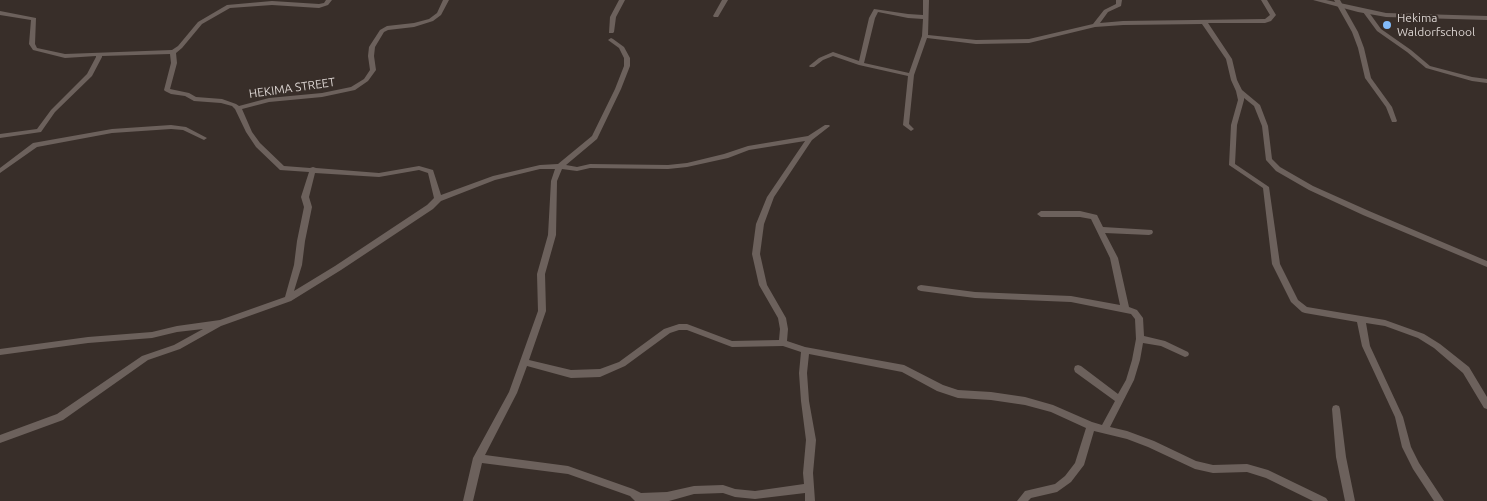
<!DOCTYPE html>
<html>
<head>
<meta charset="utf-8">
<style>
	body { margin:0 }
	canvas { display:block; background:#382e29 }
</style>
</head>
<body>
<canvas width="1487" height="501"></canvas>
<script>
const ctx = document.querySelector('canvas').getContext('2d');
ctx.lineJoin = 'round';
function shape(rows) {
  const path = new Path2D();
  for (const r of rows) {
    path.moveTo(r[0], r[1]);
    for (let i = 2; i < r.length; i += 2) path.lineTo(r[i], r[i + 1]);
  }
  return path;
}
function paint(path, color) {
  ctx.fillStyle = color;
  ctx.fill(path, 'evenodd');
}
function stroke(path, color, width, dash) {
  ctx.strokeStyle = color;
  ctx.lineWidth = width;
  ctx.lineCap = dash ? 'butt' : 'round';
  ctx.setLineDash(dash || []);
  ctx.stroke(path);
}
function write(font, color, halo, rows, align = 'center') {
  ctx.font = font + ' Ubuntu,sans-serif';
  ctx.lineWidth = 4;
  ctx.setLineDash([]);
  ctx.textBaseline = 'middle';
  ctx.strokeStyle = halo;
  ctx.fillStyle = color;
  for (const [text, x, y, turn = 0] of rows) {
    ctx.save();
    ctx.translate(x, y);
    ctx.rotate((+turn || 0) * Math.PI / 180);
    ctx.textAlign = isNaN(turn) ? turn : align;
    if (halo) ctx.strokeText(text, 0, 0);
    ctx.fillText(text, 0, 0);
    ctx.restore();
  }
}
paint(shape([
	[326,0,332,0,328,5,319,8,272,5,230,8,202,24,182,48,176,53,177,63,170,89,189,93,196,97,222,99,236,104,239,106,269,98,322,93,351,87,364,79,370,70,368,56,369,47,380,30,387,26,414,23,429,19,437,13,443,0,449,0,441,15,433,21,414,27,388,30,384,32,375,47,374,56,376,70,368,81,355,90,322,97,269,102,242,109,252,132,260,143,284,166,310,168,313,167,316,168,379,173,419,166,433,170,441,195,493,176,540,165,558,164,592,136,615,89,624,66,624,58,619,48,608,40,611,38,613,39,624,47,630,58,630,66,621,89,597,139,566,165,577,167,590,164,668,165,687,163,724,154,748,146,808,136,825,125,829,125,830,126,812,140,774,197,764,224,760,254,767,285,786,318,788,329,787,341,805,347,904,365,943,385,958,390,991,392,1025,397,1053,405,1092,422,1102,425,1115,401,1075,372,1074,369,1075,366,1078,365,1081,366,1118,394,1126,380,1132,360,1136,339,1135,319,1131,314,1071,302,975,298,921,291,918,290,917,288,918,286,921,285,975,292,1071,296,1120,305,1110,258,1091,219,1080,217,1041,217,1037,214,1041,211,1080,211,1097,215,1103,227,1152,230,1153,232,1152,234,1149,235,1105,233,1118,258,1129,307,1137,310,1143,318,1144,336,1165,341,1188,352,1189,354,1188,356,1185,357,1161,346,1143,343,1140,360,1134,380,1110,427,1127,431,1154,441,1196,461,1213,465,1247,464,1268,470,1326,498,1328,501,1313,501,1266,478,1247,472,1213,473,1195,469,1148,447,1127,439,1094,431,1084,465,1071,482,1057,492,1031,498,1028,501,1017,501,1025,491,1055,484,1065,476,1075,463,1086,428,1051,412,1025,405,991,400,958,398,937,391,902,372,809,354,807,373,809,401,816,440,813,473,815,501,805,501,805,493,755,499,735,497,723,493,694,494,669,501,635,501,630,496,568,474,482,463,473,501,463,501,473,458,509,392,538,311,537,274,548,235,551,181,555,169,540,169,495,180,441,201,433,209,341,270,291,301,221,326,180,349,148,360,63,420,0,443,0,435,57,414,142,356,174,345,203,329,177,332,152,338,88,343,0,355,0,349,88,337,152,332,177,326,220,320,285,297,294,265,297,241,304,207,301,197,309,172,280,170,256,147,246,132,235,109,232,106,221,103,194,101,185,96,171,94,165,91,164,90,171,63,170,54,102,56,102,57,92,76,55,112,41,132,0,138,0,134,37,129,51,110,87,74,96,57,96,56,65,58,33,50,29,44,31,20,0,15,0,11,36,18,35,44,37,48,65,54,172,50,178,46,198,22,227,5,272,1,319,4,324,3,326,0],
	[805,141,767,197,756,224,752,254,759,285,778,318,780,329,779,340,732,341,687,324,679,324,664,329,619,362,600,369,571,370,529,360,546,311,545,274,556,235,557,181,562,169,577,171,590,168,668,169,687,167,728,158,749,150,805,141],
	[419,170,428,173,434,198,427,205,335,266,294,291,302,265,305,241,312,207,309,197,315,173,379,177,419,170],
	[679,330,687,330,732,347,783,346,801,352,799,373,801,401,806,440,803,473,804,484,755,491,735,489,723,485,694,486,667,492,641,493,633,489,568,466,485,455,517,393,527,366,571,378,600,377,625,366,670,333,679,330],
	[619,0,625,0,616,17,614,32,613,33,609,33,610,17,619,0],
	[722,0,728,0,718,17,714,17,713,16,722,0],
	[923,0,929,0,928,35,976,40,1029,39,1093,24,1104,10,1116,4,1116,0,1122,0,1121,6,1108,12,1100,23,1123,21,1265,19,1270,15,1261,0,1267,0,1276,15,1271,21,1265,23,1208,23,1232,59,1237,80,1242,90,1260,105,1268,126,1272,159,1280,167,1313,186,1369,211,1487,261,1487,267,1363,215,1309,190,1276,171,1266,160,1262,126,1254,106,1244,98,1244,100,1237,125,1235,164,1269,187,1280,264,1298,300,1307,307,1385,320,1424,334,1440,344,1469,367,1487,397,1487,409,1484,408,1463,373,1434,348,1418,338,1385,326,1366,323,1370,346,1403,417,1411,447,1419,463,1444,501,1434,501,1413,469,1402,447,1395,417,1362,346,1357,322,1305,313,1302,312,1291,302,1272,264,1263,188,1229,165,1231,125,1238,100,1236,91,1231,80,1226,59,1202,24,1123,25,1095,27,1029,43,976,44,927,38,914,75,909,124,914,129,911,131,903,125,908,76,859,65,833,56,823,60,814,67,810,67,809,66,819,58,833,52,859,61,869,18,874,9,908,14,923,15,923,0],
	[878,12,908,18,923,19,922,36,909,73,864,63,875,18,878,12],
	[1334,0,1340,0,1358,32,1364,48,1371,78,1392,107,1397,121,1396,122,1392,122,1386,107,1365,78,1358,48,1352,32,1334,0],
	[1366,10,1368,11,1381,29,1411,50,1430,66,1472,77,1487,79,1487,83,1472,81,1426,68,1407,52,1377,31,1363,12,1366,10],
	[171,125,186,127,207,138,204,140,183,130,171,129,112,133,37,147,0,173,0,168,33,143,112,129,171,125],
	[1336,405,1339,406,1340,409,1346,457,1355,501,1345,501,1336,457,1332,409,1333,406,1336,405]
]), '#6c615c');
paint(shape([
	[1313,0,1326,0,1386,13,1487,16,1487,20,1386,17,1358,12,1313,0]
]), '#6c615c');
for (const [x, y, r, color] of [
	[1387,25,5,"#83bcfb"]
]) {
  const dot = new Path2D();
  dot.arc(x, y, r, 0, 2 * Math.PI);
  ctx.fillStyle = color;
  ctx.fill(dot);
  stroke(dot, '#382e29', 2);
}
write('12px', '#dad3d0', '#382e29', [
	["Hekima",1397,18],
	["Waldorfschool",1397,32]
], 'left');
write('12px', '#dad3d0', '#382e29', [
	["HEKIMA STREET",292,88,-8]
]);
</script>
</body>
</html>
